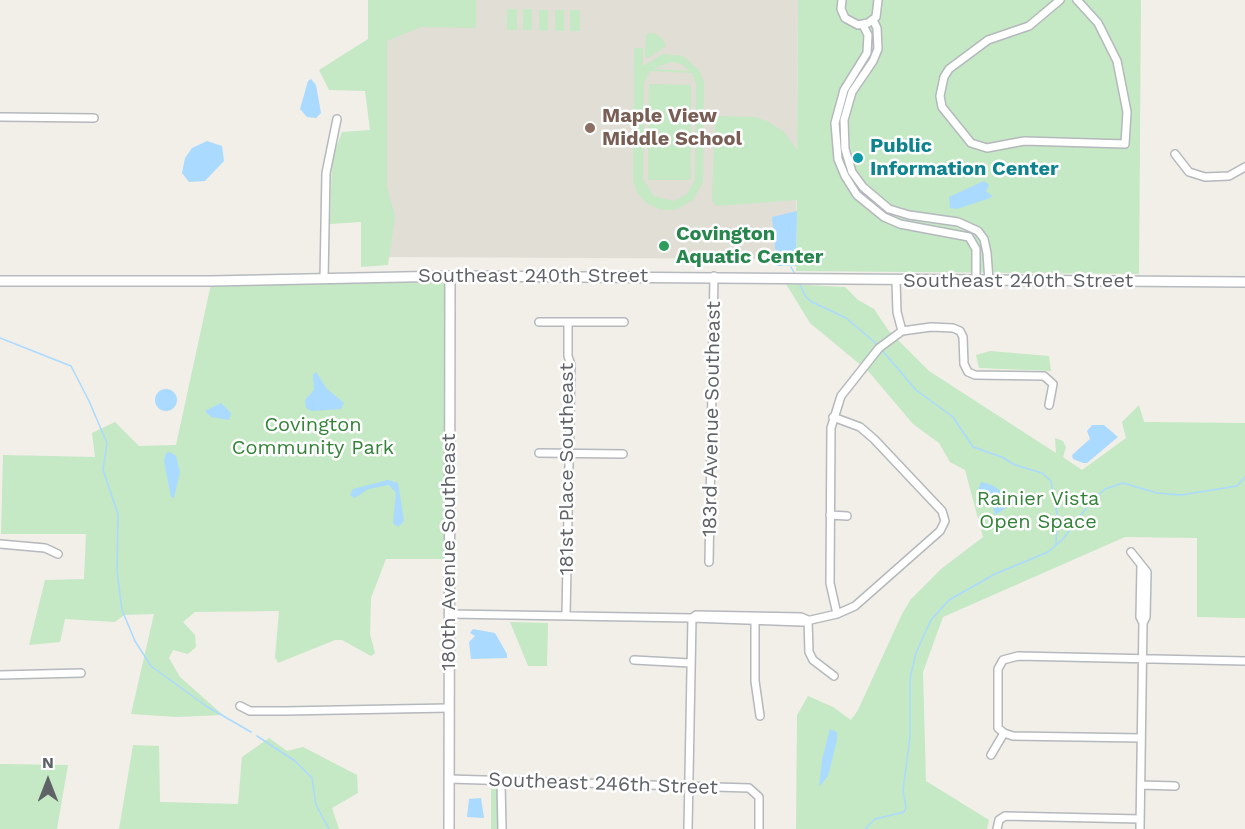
<!DOCTYPE html>
<html>
<head>
<meta charset="utf-8">
<style>
	body { margin:0 }
	#map { position:relative; width:1245px; height:829px; overflow:hidden; background:#f1efe8; font-family:"Work Sans",sans-serif }
	canvas { display:block }
	.north { position:absolute; left:18px; top:751px; width:60px; height:60px; -webkit-text-stroke:4px #fff; paint-order:stroke; rotate:0deg; font-size:16px; font-weight:700; line-height:24px; text-align:center; color:#5f6368 }
	.north::after { content:''; display:block; margin:auto; width:21px; height:27px; background:#5f6368; clip-path:polygon(50% 0,100% 100%,50% 72%,0 100%) }
</style>
</head>
<body>
<div id="map">
<canvas width="1245" height="829"></canvas>
<div class="north">N</div>
</div>
<script>
const ctx = document.querySelector('canvas').getContext('2d');
ctx.lineJoin = 'round';
function paint(path, color) {
  ctx.fillStyle = color;
  ctx.fill(path, 'evenodd');
}
function shape(rows) {
  const path = new Path2D();
  for (const r of rows) {
    if (r.length === 3) {
      path.moveTo(r[0] + r[2], r[1]);
      path.arc(r[0], r[1], r[2], 0, 2 * Math.PI);
      continue;
    }
    path.moveTo(r[0], r[1]);
    for (let i = 2; i < r.length; i += 2) path.lineTo(r[i], r[i + 1]);
  }
  return path;
}
function stroke(path, color, width, dash) {
  ctx.strokeStyle = color;
  ctx.lineWidth = width;
  ctx.lineCap = dash ? 'butt' : 'round';
  ctx.setLineDash(dash || []);
  ctx.stroke(path);
}
function write(font, color, halo, rows, align = 'center') {
  ctx.font = font + ' "Work Sans",sans-serif';
  ctx.lineWidth = 5;
  ctx.setLineDash([]);
  ctx.textBaseline = 'middle';
  ctx.strokeStyle = halo;
  ctx.fillStyle = color;
  for (const [text, x, y, turn = 0] of rows) {
    ctx.save();
    ctx.translate(x, y);
    ctx.rotate((+turn || 0) * Math.PI / 180);
    ctx.textAlign = isNaN(turn) ? turn : align;
    if (halo) ctx.strokeText(text, 0, 0);
    ctx.fillText(text, 0, 0);
    ctx.restore();
  }
}
paint(shape([
	[382,0,798,0,796,259,385,257]
]), '#e1ded6');
paint(shape([
	[368,0,476,0,476,28,421,27,387,41,387,187,395,217,388,265,361,267,361,222,330,224,332,158,342,132,370,130,365,91,329,90,319,70,368,39],
	[798,0,1141,0,1139,274,796,271,797,200,716,206,712,200,715,116,755,117,767,121,784,132,797,150],
	[507,9,517,9,517,30,507,30],
	[523,9,532,9,532,30,523,30],
	[539,10,548,10,548,31,539,30],
	[555,10,564,10,564,31,555,31],
	[570,10,580,10,580,31,570,31],
	[654,33,663,39,666,46,648,58,645,56,646,34],
	[634,48,643,48,643,66,663,54,683,56,699,70,704,82,703,182,693,200,675,210,661,210,648,204,638,194,633,181],
	[671,62,681,64,690,71,653,69],
	[650,71,692,73,696,84,695,180,687,194,674,201,654,196,643,179,644,83],
	[649,84,691,85,691,180,648,180],
	[445,281,444,559,386,559,371,598,370,634,375,653,371,656,342,640,335,640,278,663,275,657,279,611,195,612,183,622,195,635,196,647,188,654,173,650,169,658,180,677,223,715,176,717,131,714,154,614,124,615,115,622,65,619,60,642,29,645,45,580,84,579,86,534,1,534,3,455,95,457,92,433,115,422,139,446,176,445,211,284],
	[786,284,845,287,858,300,874,309,889,331,929,371,1056,453,1055,438,1063,441,1066,447,1063,457,1082,470,1126,438,1122,422,1139,405,1144,422,1245,423,1245,618,1197,617,1197,538,1125,537,943,617,923,672,926,781,989,820,987,829,796,829,797,715,808,696,833,707,851,720,858,710,902,614,911,599,941,569,983,537,965,470,950,462,939,443,913,424,869,372,810,323],
	[990,351,1049,356,1051,371,979,368,976,355],
	[510,622,548,623,547,666,528,666],
	[269,738,287,751,303,747,357,775,358,793,332,808,339,829,119,829,133,745,159,746,160,802,238,804,242,757],
	[0,764,68,765,57,829,0,829],
	[491,788,497,788,498,792,498,829,491,829]
]), '#c5e8c5');
paint(shape([
	[311,79,316,85,321,113,316,118,307,117,300,109,308,81],
	[207,141,222,146,224,161,205,181,189,182,182,173,185,158,192,148],
	[984,181,989,185,986,191,992,196,990,198,957,209,950,208,949,197],
	[797,211,796,266,777,266,772,217],
	[316,372,327,389,344,403,341,409,311,411,306,408,305,400,314,390,313,375],
	[166,400,11],
	[221,403,231,413,229,420,211,417,205,411],
	[1092,425,1104,425,1118,437,1087,463,1083,463,1073,459,1072,455,1090,439,1087,431],
	[170,452,176,456,180,472,174,498,171,497,164,461,166,453],
	[388,480,398,483,404,521,398,527,393,523,396,493,389,485,368,489,355,498,350,495,353,489],
	[981,482,992,485,1013,499,1014,503,995,515,992,502,986,499,981,501,978,490],
	[473,629,495,633,507,654,507,658,471,659,469,642,475,636,470,633],
	[830,729,837,732,837,740,828,776,819,787,822,760],
	[481,798,484,818,467,817,469,799]
]), '#aadaff');
stroke(shape([
	[791,267,796,276],
	[799,283,806,297,812,302,846,318,878,345],
	[0,338,71,366,89,401,107,443,103,470,118,514,117,571,122,610,135,641,151,666,206,706,251,732],
	[881,349,916,390,953,417,973,447,1002,457,1015,465,1042,473,1051,481,1057,513,1056,545],
	[257,736,295,761,312,778,316,805,329,829],
	[865,829,875,819,904,812,906,808,903,790,910,737,910,679,916,653,931,620,949,600,995,574,1048,552,1062,540,1091,502,1105,489,1123,483,1157,493,1181,495,1237,486,1245,477]
]), '#aadaff', 1.5);
const street = shape([
	[842,0,841,9,845,18,858,25,868,23,876,17,878,0],
	[1060,0,1029,26,988,40,949,69,944,77,940,96,942,107,971,143,987,148,1024,141,1125,144,1127,112,1117,61,1098,23,1077,0],
	[873,20,877,28,878,49,873,61,852,92,844,120,845,149,852,172,863,187,889,209,909,215,958,222,978,231,984,239,987,253,989,281],
	[863,25,868,35,867,53,844,90,835,123,838,159,845,176,857,195,884,217,900,224,969,237,976,249,976,281],
	[0,117,94,118],
	[1175,154,1189,172,1205,177,1229,176,1245,167],
	[324,279,326,173,337,119],
	[896,281,897,312,902,331],
	[539,322,624,322],
	[539,453,623,454],
	[830,515,847,516],
	[0,544,45,548,58,554],
	[1131,552,1147,572,1146,617,1143,623,1140,617,1141,565],
	[709,562,714,276],
	[449,614,692,618,688,829],
	[837,614,830,583,831,428,841,396,879,348,902,331,931,327,953,328,960,331,963,337,964,364,968,372,975,375,1044,376,1053,384,1049,405],
	[566,615,571,365,568,356,568,322],
	[755,617,755,681,760,716],
	[808,620,801,617,696,615,692,618,802,622,837,614,855,606,940,531,945,521,942,511,874,439,860,427,833,417],
	[808,620,809,652,813,660,834,676],
	[634,660,690,663],
	[0,675,81,673],
	[240,706,250,711,285,711,449,708],
	[1004,733,1013,736,1141,738],
	[991,755,1004,733,998,728,998,669,1003,660,1018,656,1245,661],
	[449,779,749,788,759,797,759,829],
	[501,782,502,829],
	[1141,785,1175,786],
	[997,829,999,820,1005,816,1140,819],
	[1140,829,1143,623]
]);
const secondary = shape([
	[0,281,212,281,450,276,1245,282],
	[449,829,450,276]
]);
stroke(street, '#b5b8bc', 10);
stroke(secondary, '#b6babf', 12);
stroke(street, '#fff', 7);
stroke(secondary, '#fff', 9);
for (const [x, y, r, color] of [
	[590,128,6,"#8d6e63"],
	[858,158,6,"#0f9aa8"],
	[664,246,6,"#2e9e5b"]
]) {
  const dot = new Path2D();
  dot.arc(x, y, r, 0, 2 * Math.PI);
  ctx.fillStyle = color;
  ctx.fill(dot);
  stroke(dot, '#fff', 2);
}
write('bold 20px', '#785e54', '#fff', [
	["Maple View",602,116],
	["Middle School",602,139]
], 'left');
write('bold 20px', '#0d838f', '#fff', [
	["Public",870,146],
	["Information Center",870,169]
], 'left');
write('bold 20px', '#27864d', '#fff', [
	["Covington",676,234],
	["Aquatic Center",676,257]
], 'left');
write('20px', '#5f6368', '#fff', [
	["Southeast 240th Street",533,276],
	["Southeast 240th Street",1018,281],
	["183rd Avenue Southeast",712,419,-89],
	["181st Place Southeast",567,469,-90],
	["180th Avenue Southeast",449,552,-90],
	["Southeast 246th Street",603,784,2]
]);
write('20px', '#348238', '#fff', [
	["Covington",313,425],
	["Community Park",313,448],
	["Rainier Vista",1038,499],
	["Open Space",1038,522]
]);
</script>
</body>
</html>
